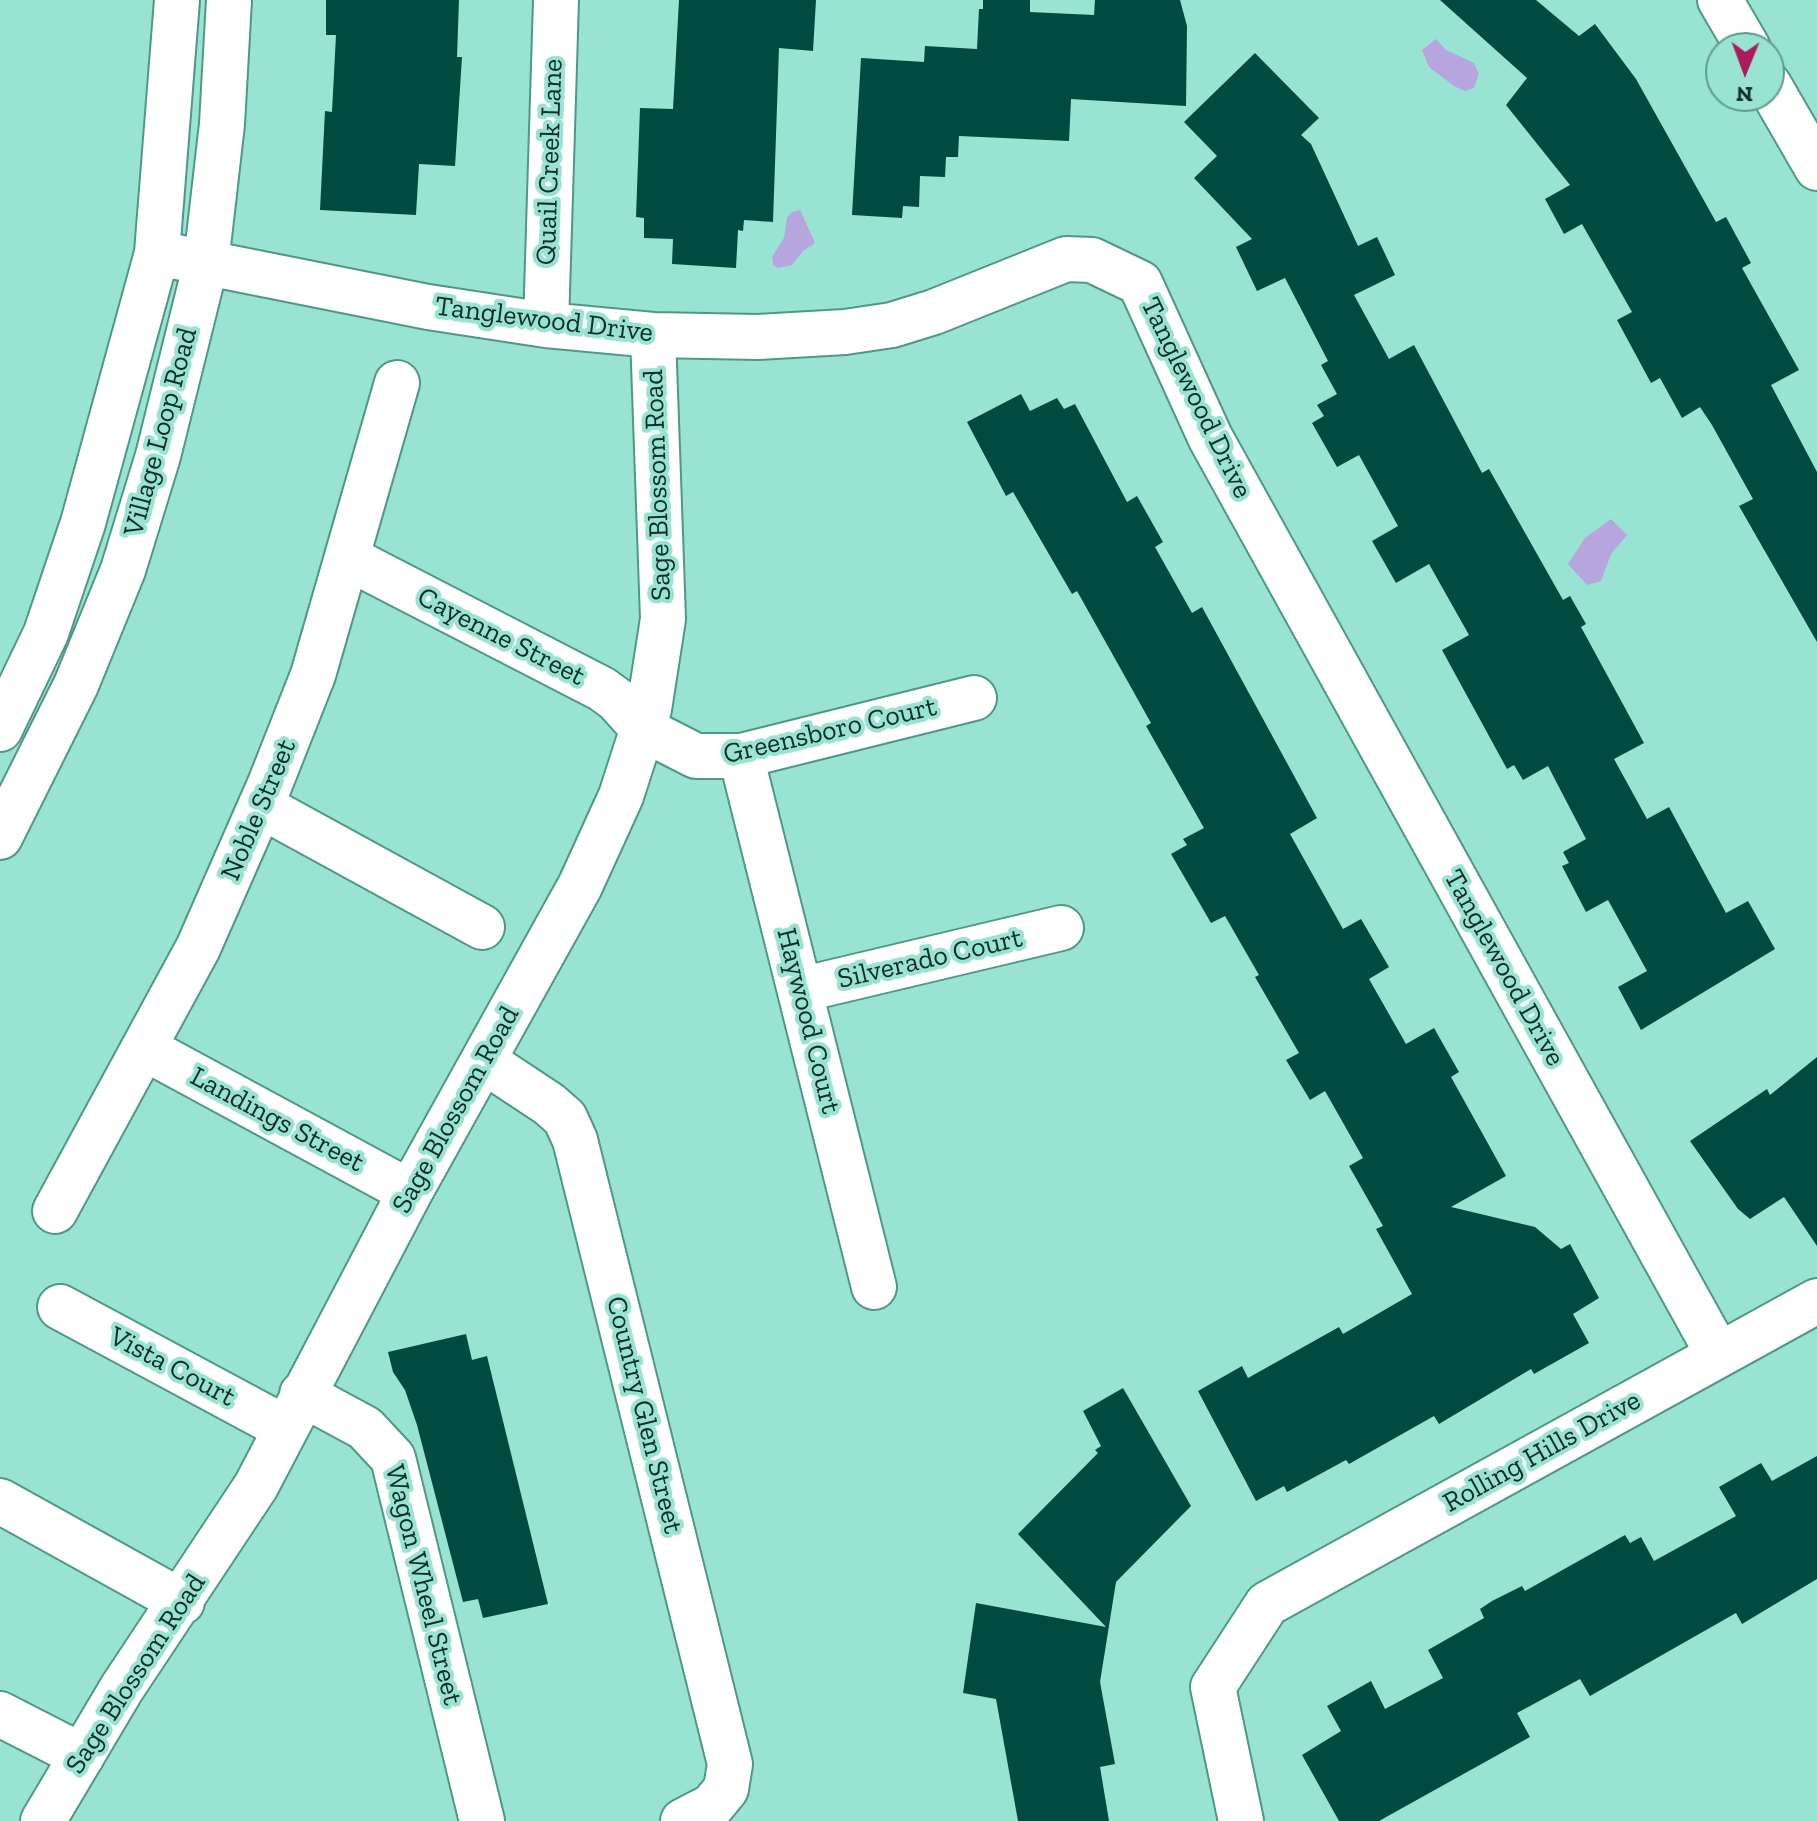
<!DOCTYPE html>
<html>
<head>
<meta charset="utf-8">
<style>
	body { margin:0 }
	#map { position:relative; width:1817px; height:1821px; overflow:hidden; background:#99e3d2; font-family:"Zilla Slab",serif }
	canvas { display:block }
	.north { position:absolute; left:1705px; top:32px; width:80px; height:80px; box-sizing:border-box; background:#99e3d2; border:2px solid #619a8e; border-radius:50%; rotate:181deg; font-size:22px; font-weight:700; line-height:32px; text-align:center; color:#0e2d27 }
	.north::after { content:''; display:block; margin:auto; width:28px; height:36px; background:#a91d5f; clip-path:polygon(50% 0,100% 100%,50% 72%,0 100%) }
</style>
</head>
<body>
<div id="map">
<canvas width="1817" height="1821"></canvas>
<div class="north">N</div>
</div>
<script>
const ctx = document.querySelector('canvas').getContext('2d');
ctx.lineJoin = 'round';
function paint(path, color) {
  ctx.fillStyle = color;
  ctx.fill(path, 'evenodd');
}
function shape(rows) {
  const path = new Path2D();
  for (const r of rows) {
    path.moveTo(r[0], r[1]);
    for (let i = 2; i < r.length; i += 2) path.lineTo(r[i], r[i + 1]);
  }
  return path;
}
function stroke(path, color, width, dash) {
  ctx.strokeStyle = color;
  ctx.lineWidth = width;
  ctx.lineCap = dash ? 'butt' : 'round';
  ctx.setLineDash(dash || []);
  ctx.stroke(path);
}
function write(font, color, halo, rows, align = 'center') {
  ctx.font = font + ' "Zilla Slab",serif';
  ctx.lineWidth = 8;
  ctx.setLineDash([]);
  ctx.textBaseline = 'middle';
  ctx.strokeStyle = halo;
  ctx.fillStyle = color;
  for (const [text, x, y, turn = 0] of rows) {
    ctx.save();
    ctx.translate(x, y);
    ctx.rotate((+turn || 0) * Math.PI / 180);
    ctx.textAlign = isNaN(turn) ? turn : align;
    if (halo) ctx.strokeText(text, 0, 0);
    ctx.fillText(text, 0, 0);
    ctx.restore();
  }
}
paint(shape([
	[1436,39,1446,50,1474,63,1479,74,1474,88,1465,91,1454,86,1429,67,1422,50],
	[800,210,815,243,803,251,792,265,778,268,773,265,772,257,784,238,787,218,792,212],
	[1611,519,1627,535,1611,554,1601,581,1587,585,1568,564,1585,538]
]), '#b7a5df');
paint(shape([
	[326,0,459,0,457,57,462,57,455,166,419,164,416,215,320,210,325,111,332,112,336,35,326,35],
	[679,0,816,0,813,51,779,48,773,222,744,220,743,231,738,230,736,268,672,264,673,239,644,238,644,218,636,217,640,108,673,109],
	[983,0,1030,0,1030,12,1094,15,1095,0,1180,0,1187,26,1186,106,1071,99,1069,141,959,136,958,157,946,157,945,177,920,176,919,207,903,206,902,218,852,215,861,58,924,62,925,46,977,49,979,9,983,9],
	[1440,0,1536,0,1579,36,1595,24,1636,79,1716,222,1726,217,1751,263,1742,268,1799,370,1771,385,1817,472,1817,642,1739,506,1753,499,1712,425,1700,407,1682,418,1660,378,1651,383,1617,320,1632,312,1582,224,1564,234,1545,199,1570,185,1506,105,1527,78],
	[1255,53,1319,118,1301,135,1311,144,1358,246,1377,237,1395,275,1354,295,1389,359,1414,345,1482,473,1489,469,1563,600,1570,596,1586,624,1581,627,1644,743,1614,759,1647,819,1669,807,1726,913,1748,901,1775,949,1641,1030,1618,987,1647,971,1608,900,1586,912,1562,866,1569,863,1563,852,1586,839,1548,766,1523,780,1514,765,1507,769,1442,650,1469,635,1429,564,1396,583,1372,541,1398,526,1359,455,1337,467,1312,423,1324,416,1317,405,1337,394,1321,365,1328,361,1285,278,1257,291,1236,247,1252,239,1194,178,1217,156,1184,122],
	[1021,394,1030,411,1057,398,1064,409,1075,404,1127,502,1137,496,1163,542,1155,547,1192,613,1202,607,1317,818,1290,834,1343,929,1361,919,1389,967,1369,979,1406,1044,1434,1028,1459,1072,1451,1077,1506,1176,1451,1207,1535,1227,1561,1249,1570,1244,1599,1298,1573,1314,1589,1343,1534,1374,1531,1369,1439,1424,1434,1416,1349,1464,1346,1460,1287,1492,1284,1486,1256,1501,1198,1391,1242,1366,1248,1378,1339,1327,1343,1334,1412,1294,1376,1229,1383,1226,1349,1166,1363,1158,1325,1091,1310,1100,1286,1060,1299,1053,1255,977,1259,975,1225,916,1211,923,1171,854,1187,845,1183,839,1204,828,1146,726,1151,723,1077,591,1072,594,1013,492,1006,496,967,422],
	[1817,1057,1817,1246,1784,1197,1750,1219,1738,1209,1690,1141,1767,1089,1770,1095],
	[466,1334,472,1360,487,1356,548,1604,483,1618,478,1599,463,1602,417,1425,405,1390,393,1372,388,1352],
	[1123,1388,1191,1506,1116,1582,1100,1682,1115,1764,1100,1767,1109,1821,1018,1821,996,1699,963,1693,976,1603,1106,1627,1018,1534,1098,1453,1095,1450,1101,1446,1083,1411],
	[1817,1456,1817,1579,1742,1624,1736,1613,1590,1696,1580,1679,1517,1713,1530,1737,1379,1821,1339,1821,1302,1755,1341,1731,1327,1706,1371,1681,1385,1709,1443,1678,1428,1650,1484,1618,1480,1609,1492,1601,1522,1586,1525,1591,1625,1535,1630,1543,1641,1537,1654,1561,1736,1516,1719,1487,1761,1463,1772,1481]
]), '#004a3f');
const street = shape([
	[1720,0,1748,48],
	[1769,85,1817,168],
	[157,253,428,307,546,325,653,335,758,337,845,332,892,325,934,312,1066,259,1092,260,1140,283,1210,437,1718,1354],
	[546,325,556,0],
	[348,558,602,689,617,700,643,729,696,756,741,756,974,698],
	[0,729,46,633,83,523,157,253,177,0],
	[741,756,874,1287],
	[261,806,482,927],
	[0,837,76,685,123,570,158,456,206,263,222,124,229,0],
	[800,990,1061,928],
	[144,1048,410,1192],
	[484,1061,549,1104,565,1118,575,1140,730,1764,726,1789,712,1806,683,1821],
	[55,1211,198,948,270,784,313,675,397,383],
	[60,1307,285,1428],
	[302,1394,365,1428,393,1458,482,1821],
	[0,1501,182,1602],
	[0,1714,82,1756],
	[43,1821,122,1688,256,1486,410,1192,580,886,621,796,649,709,663,619,653,335],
	[1241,1821,1213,1687,1267,1604,1817,1301]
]);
stroke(street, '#4f9889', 48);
stroke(street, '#fff', 44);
write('28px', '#0e2d27', '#99e3d2', [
	["Quail Creek Lane",550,162,-88],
	["Tanglewood Drive",544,320,7],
	["Tanglewood Drive",1196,398,64],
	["Village Loop Road",161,432,-75],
	["Sage Blossom Road",658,485,-92],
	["Cayenne Street",501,637,27],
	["Greensboro Court",830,731,-13],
	["Noble Street",259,810,-67],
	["Silverado Court",930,959,-13],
	["Tanglewood Drive",1504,968,61],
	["Haywood Court",808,1021,76],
	["Sage Blossom Road",456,1110,-61],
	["Landings Street",277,1120,28],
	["Vista Court",172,1367,28],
	["Country Glen Street",644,1415,76],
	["Rolling Hills Drive",1542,1452,-29],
	["Wagon Wheel Street",423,1585,76],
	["Sage Blossom Road",136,1674,-57]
]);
</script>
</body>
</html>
